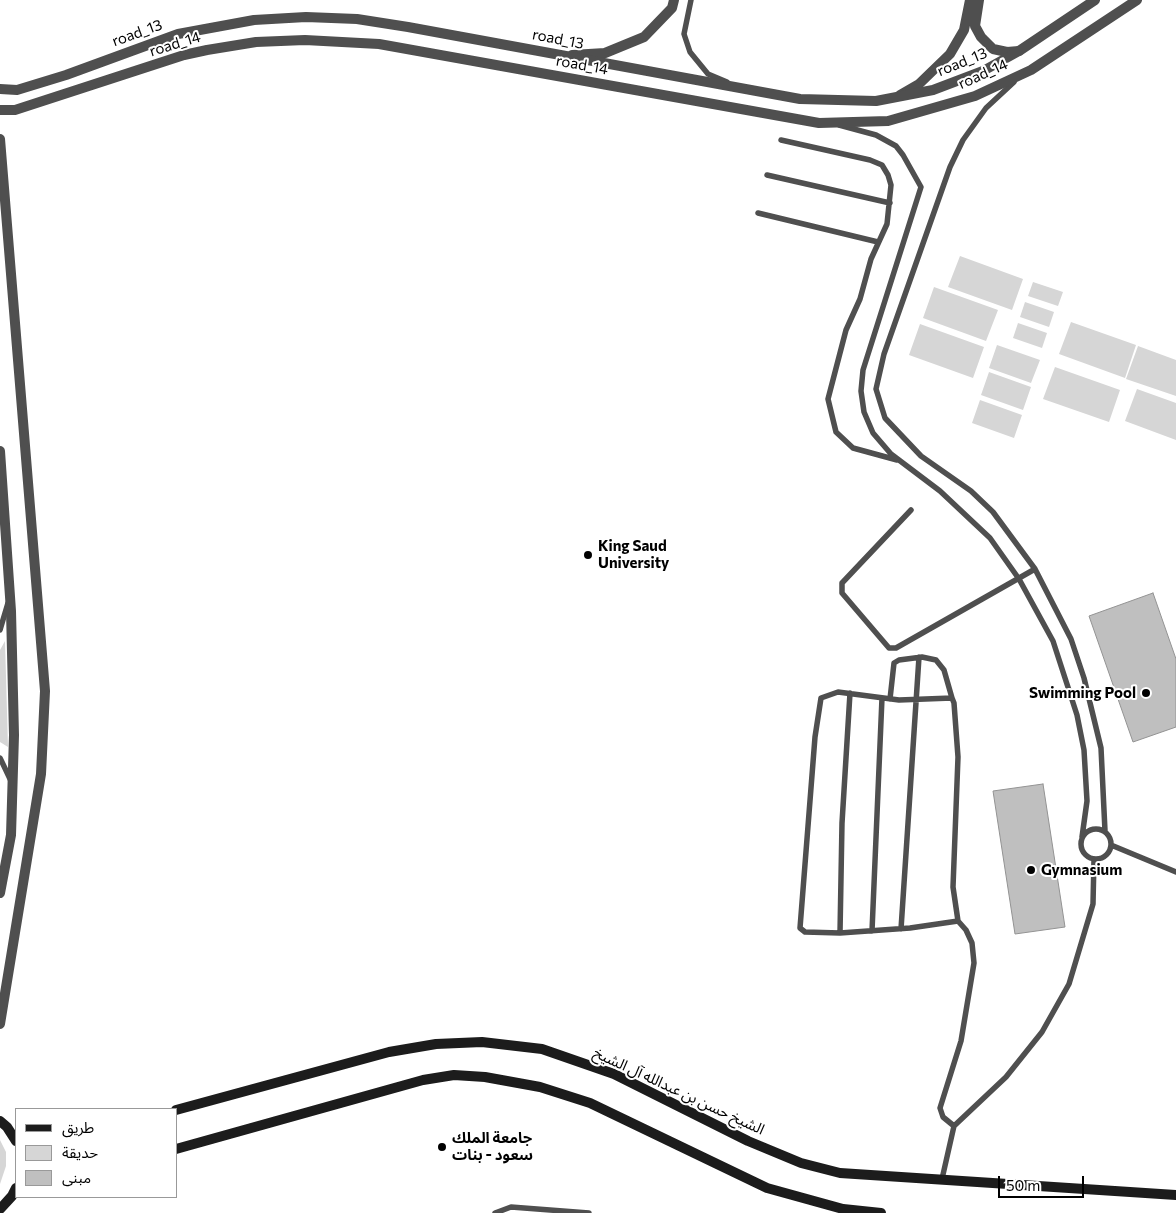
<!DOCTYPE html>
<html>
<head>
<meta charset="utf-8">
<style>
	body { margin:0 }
	#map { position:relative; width:1176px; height:1213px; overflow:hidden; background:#fff; font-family:Commissioner,"Noto Sans Arabic",sans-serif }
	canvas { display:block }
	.legend { position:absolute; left:15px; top:1108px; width:162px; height:90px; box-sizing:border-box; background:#fff; border:1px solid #999; margin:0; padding:6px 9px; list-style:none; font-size:15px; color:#000 }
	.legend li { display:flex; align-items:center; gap:10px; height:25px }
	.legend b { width:25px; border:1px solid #999 }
	.scale { position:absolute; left:998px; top:1176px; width:86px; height:22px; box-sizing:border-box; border:2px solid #000; border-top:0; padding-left:6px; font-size:15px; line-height:18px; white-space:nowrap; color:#000; -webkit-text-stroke:4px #fff; paint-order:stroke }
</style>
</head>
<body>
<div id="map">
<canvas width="1176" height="1213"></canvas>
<ul class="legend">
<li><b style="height:6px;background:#1c1c1c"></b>طريق</li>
<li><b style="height:14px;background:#d6d6d6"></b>حديقة</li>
<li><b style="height:14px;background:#bfbfbf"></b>مبنى</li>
</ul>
<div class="scale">50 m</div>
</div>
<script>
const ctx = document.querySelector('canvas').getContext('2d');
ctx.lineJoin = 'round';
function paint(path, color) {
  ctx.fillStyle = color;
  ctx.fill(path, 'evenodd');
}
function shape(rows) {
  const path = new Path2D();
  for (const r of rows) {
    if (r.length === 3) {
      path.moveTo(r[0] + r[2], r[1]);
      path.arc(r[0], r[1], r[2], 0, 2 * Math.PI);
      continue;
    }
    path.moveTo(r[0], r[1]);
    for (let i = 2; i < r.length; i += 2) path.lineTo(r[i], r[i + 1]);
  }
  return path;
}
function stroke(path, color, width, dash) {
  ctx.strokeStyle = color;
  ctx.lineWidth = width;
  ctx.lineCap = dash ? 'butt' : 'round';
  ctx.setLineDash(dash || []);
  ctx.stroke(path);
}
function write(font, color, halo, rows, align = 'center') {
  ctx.font = font + ' Commissioner,"Noto Sans Arabic",sans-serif';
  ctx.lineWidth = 4;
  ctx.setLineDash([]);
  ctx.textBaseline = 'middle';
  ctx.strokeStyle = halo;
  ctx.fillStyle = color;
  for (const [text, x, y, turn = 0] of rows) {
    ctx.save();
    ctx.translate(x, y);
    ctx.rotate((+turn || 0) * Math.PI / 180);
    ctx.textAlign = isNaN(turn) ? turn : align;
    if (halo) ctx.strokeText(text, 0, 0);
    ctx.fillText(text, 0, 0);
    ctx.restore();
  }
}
paint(shape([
	[960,256,1023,279,1012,310,948,287],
	[1033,282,1063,292,1058,306,1028,296],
	[934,287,998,310,986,341,923,318],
	[1025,302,1054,312,1049,327,1020,317],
	[1071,322,1136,345,1125,378,1059,354],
	[1018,323,1047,333,1042,348,1013,338],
	[920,324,984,347,973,378,909,355],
	[997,345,1040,360,1031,383,989,368],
	[1138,346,1176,360,1176,396,1126,379],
	[1055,367,1120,390,1109,422,1043,399],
	[989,372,1031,387,1023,410,981,395],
	[1137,389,1176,403,1176,440,1125,421],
	[980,400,1022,415,1014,438,972,423],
	[5,641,8,747,0,742,0,650],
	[0,1140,6,1152,6,1166,0,1184]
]), '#d6d6d6');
const building = shape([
	[1153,593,1176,659,1176,727,1133,742,1089,616,1153,593],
	[1043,784,1065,927,1015,934,993,791,1043,784]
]);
paint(building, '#bfbfbf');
stroke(building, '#939393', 1);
stroke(shape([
	[691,0,684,34,690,52,708,74,727,82],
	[1014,82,986,108,963,140,950,167,884,354,876,389,885,418,921,456,971,491,993,512,1035,569,1071,639,1084,678,1101,748,1105,831],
	[839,125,876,135,896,146,903,155,921,187,863,370,861,391,864,412,873,433,891,454,940,491,990,538,1019,579,1053,641,1077,715,1084,750,1087,801,1082,837],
	[781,140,870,160,882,165,888,175,891,185,887,224,871,259,860,299,846,330,828,399,836,432,853,448,897,460],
	[767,175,890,203],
	[758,213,878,242],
	[911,510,842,583,842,593,889,648,896,648,1035,569],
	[0,630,8,603],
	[890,699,894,663,899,660,922,657,936,660,944,670,952,698],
	[0,758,11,781],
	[1096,844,15],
	[1111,845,1176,872],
	[901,929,919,657],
	[872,931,882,698],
	[840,933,842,823,850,693],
	[954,1126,943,1117,940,1108,961,1041,974,963,972,943,966,930,958,921,953,887,958,757,954,703,952,698,899,700,838,692,821,698,815,737,800,928,805,932,840,933,910,928,958,921],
	[942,1179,954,1126,1006,1077,1042,1032,1069,984,1093,904,1094,859],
	[495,1213,511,1207,589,1213]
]), '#4f4f4f', 5.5);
stroke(shape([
	[979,0,975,26,981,37,993,49,1007,52,1019,51],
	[572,55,605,53,644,37,672,8,674,0],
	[900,95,919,84,950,54,964,30,970,0]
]), '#4f4f4f', 10);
stroke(shape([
	[0,89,17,90,66,75,178,34,254,20,306,17,357,19,408,27,800,99,876,101,933,90,983,71,1019,51,1095,0],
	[0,110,15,110,184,55,207,50,256,42,305,40,379,44,819,123,888,121,975,96,1031,70,1137,0],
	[0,139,45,691,41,774,0,1024],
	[0,451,11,611,14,735,11,835,0,893]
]), '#4f4f4f', 10);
stroke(shape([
	[176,1110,389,1052,436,1044,482,1042,542,1049,614,1074,748,1141,801,1163,840,1173,1176,1195],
	[0,1121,7,1127,16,1141],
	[176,1149,423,1080,454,1075,485,1077,540,1087,590,1103,767,1188,843,1209,881,1213],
	[0,1209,12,1196,16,1188]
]), '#1c1c1c', 10);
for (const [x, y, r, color] of [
	[588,555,5,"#000"],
	[1146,693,5,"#000"],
	[1031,870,5,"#000"],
	[442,1147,5,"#000"]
]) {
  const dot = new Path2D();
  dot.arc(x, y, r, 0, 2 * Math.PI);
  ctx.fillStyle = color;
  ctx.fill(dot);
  stroke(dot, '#fff', 2);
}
write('15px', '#000', '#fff', [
	["road_13",137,33,-20],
	["road_13",558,39,11],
	["road_14",175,44,-17],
	["road_13",962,62,-22],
	["road_14",582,65,10],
	["road_14",983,74,-24],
	["الشيخ حسن بن عبدالله آل الشيخ",679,1091,25]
]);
write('bold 15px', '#000', '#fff', [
	["King Saud",598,546],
	["University",598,563],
	["Swimming Pool",1136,693,"right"],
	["Gymnasium",1041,870],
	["جامعة الملك",452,1138],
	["سعود - بنات",452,1155]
], 'left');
</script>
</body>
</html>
